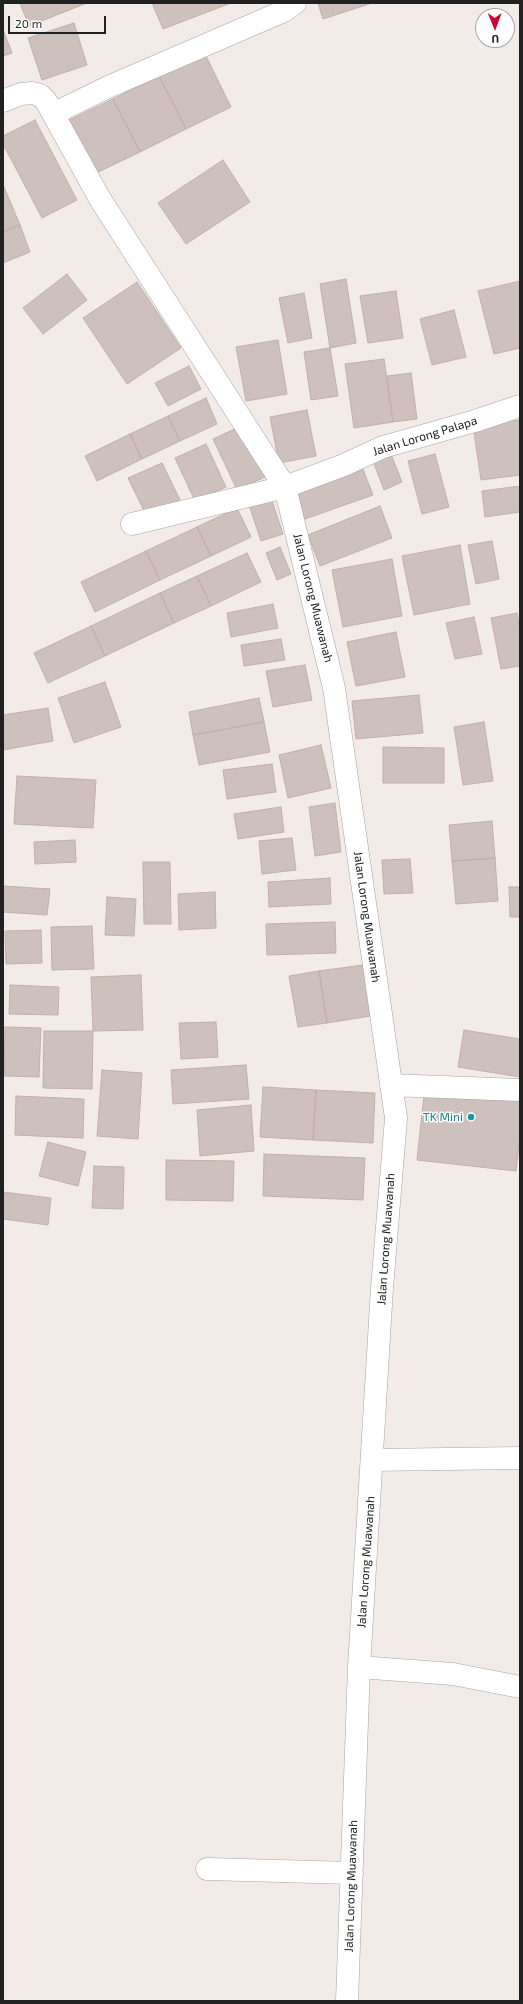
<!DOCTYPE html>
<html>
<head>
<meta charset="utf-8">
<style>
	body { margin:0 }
	#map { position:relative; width:523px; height:2004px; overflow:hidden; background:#f2ebe7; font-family:"Exo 2",sans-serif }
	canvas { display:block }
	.frame { position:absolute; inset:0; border:4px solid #212121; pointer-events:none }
	.north { position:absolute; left:475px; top:8px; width:40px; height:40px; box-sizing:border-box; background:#fff; border:1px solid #a6a6a6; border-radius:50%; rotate:179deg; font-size:11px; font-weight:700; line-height:16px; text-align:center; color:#212121 }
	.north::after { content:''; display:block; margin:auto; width:14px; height:18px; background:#d10031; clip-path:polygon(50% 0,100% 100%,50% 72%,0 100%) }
	.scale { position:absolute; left:8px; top:16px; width:98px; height:18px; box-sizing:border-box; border:2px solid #212121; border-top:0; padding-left:5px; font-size:12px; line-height:14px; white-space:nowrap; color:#212121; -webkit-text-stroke:3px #fff; paint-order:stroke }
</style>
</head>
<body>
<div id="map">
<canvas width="523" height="2004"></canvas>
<div class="frame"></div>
<div class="north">U</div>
<div class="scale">20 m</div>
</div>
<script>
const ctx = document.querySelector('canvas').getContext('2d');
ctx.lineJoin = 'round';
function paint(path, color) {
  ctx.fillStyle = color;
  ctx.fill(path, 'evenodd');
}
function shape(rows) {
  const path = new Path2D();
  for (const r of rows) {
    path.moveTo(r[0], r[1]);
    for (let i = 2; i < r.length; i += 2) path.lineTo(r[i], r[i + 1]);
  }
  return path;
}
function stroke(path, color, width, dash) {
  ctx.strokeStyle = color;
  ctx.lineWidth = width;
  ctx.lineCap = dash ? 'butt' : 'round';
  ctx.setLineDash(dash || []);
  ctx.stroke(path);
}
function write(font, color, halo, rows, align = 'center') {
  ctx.font = font + ' "Exo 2",sans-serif';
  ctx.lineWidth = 3;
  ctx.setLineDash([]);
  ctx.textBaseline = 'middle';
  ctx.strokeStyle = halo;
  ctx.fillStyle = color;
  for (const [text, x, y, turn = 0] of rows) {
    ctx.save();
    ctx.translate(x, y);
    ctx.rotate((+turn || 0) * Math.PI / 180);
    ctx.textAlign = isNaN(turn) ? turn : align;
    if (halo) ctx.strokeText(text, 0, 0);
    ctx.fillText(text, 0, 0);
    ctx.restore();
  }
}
const building = shape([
	[20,3,87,3,29,26,20,3],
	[152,3,231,3,163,29,152,3],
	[318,3,372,3,323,19,318,3],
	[74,23,87,65,42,80,28,38,74,23],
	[3,29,12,53,3,56,3,29],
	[205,54,231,107,186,129,159,76,205,54],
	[159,76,186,129,140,152,113,99,159,76],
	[113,99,140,152,90,176,63,123,113,99],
	[35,120,77,200,42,218,3,144,3,136,35,120],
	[223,160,250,202,186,244,158,203,223,160],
	[4,187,20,225,3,232,3,188,4,187],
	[20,225,30,252,3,263,3,232,20,225],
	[67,274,87,300,43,334,23,308,67,274],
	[346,279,356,343,330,348,320,284,346,279],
	[520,281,520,348,494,354,478,291,520,281],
	[137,282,181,348,127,384,83,318,137,282],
	[396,291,403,338,368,343,360,296,396,291],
	[304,293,312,338,288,343,279,298,304,293],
	[454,310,466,357,432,365,420,319,454,310],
	[278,340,287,394,246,401,236,347,278,340],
	[330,348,338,396,311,400,304,352,330,348],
	[384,359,393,422,354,428,345,364,384,359],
	[189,366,201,389,168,406,155,383,189,366],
	[411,373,417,419,393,422,387,376,411,373],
	[206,398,217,424,180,441,168,416,206,398],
	[307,410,316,456,279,463,270,417,307,410],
	[168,416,180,441,142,459,130,434,168,416],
	[520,420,520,475,481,480,473,426,520,420],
	[241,426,265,477,237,490,213,439,241,426],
	[130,434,142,459,97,481,85,456,130,434],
	[206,444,226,487,195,501,175,458,206,444],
	[389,449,402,482,384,490,371,456,389,449],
	[435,454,449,507,422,514,408,461,435,454],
	[162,463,180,500,146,515,128,478,162,463],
	[361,464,373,495,302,520,296,491,361,464],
	[520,486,520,512,485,517,482,491,520,486],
	[271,498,283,534,261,541,249,505,271,498],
	[380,506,392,538,320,566,308,535,380,506],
	[237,508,251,537,211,556,197,527,237,508],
	[197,527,211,556,160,580,146,551,197,527],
	[492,541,499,579,476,584,468,545,492,541],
	[460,545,470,604,414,615,402,556,460,545],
	[280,547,291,574,277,580,266,553,280,547],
	[146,551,160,580,95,612,81,582,146,551],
	[247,553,261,582,211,606,197,576,247,553],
	[392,559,402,616,343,627,332,570,392,559],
	[197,576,211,606,174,623,160,593,197,576],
	[160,593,174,623,105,656,91,626,160,593],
	[273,604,278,628,231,637,227,613,273,604],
	[517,613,520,631,520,666,501,669,491,618,517,613],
	[474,617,482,654,455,659,446,623,474,617],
	[91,626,105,656,48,683,34,653,91,626],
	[396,632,405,677,356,686,347,642,396,632],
	[281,639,285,660,244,666,241,645,281,639],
	[305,665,312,700,273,707,266,671,305,665],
	[105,682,121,727,74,743,58,698,105,682],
	[419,695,423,733,356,739,352,701,419,695],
	[259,698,264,722,193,735,189,712,259,698],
	[48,708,53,741,3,750,3,715,48,708],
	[264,722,270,752,199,765,193,735,264,722],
	[484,722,493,781,463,785,454,727,484,722],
	[321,745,331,788,288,798,279,755,321,745],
	[383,747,444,748,444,783,383,783,383,747],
	[272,764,276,792,227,799,223,770,272,764],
	[17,776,96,780,93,828,14,824,17,776],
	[335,803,341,852,315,856,309,807,335,803],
	[281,807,284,832,238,839,234,814,281,807],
	[492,821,495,858,452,861,449,825,492,821],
	[292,838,296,870,262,874,259,841,292,838],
	[75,840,76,862,35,864,34,842,75,840],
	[495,858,498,901,456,904,452,861,495,858],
	[410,859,413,893,384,894,382,860,410,859],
	[143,862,170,862,171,924,144,924,143,862],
	[330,878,331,904,269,907,268,882,330,878],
	[3,886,50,889,47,915,3,912,3,886],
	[509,887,520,887,520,917,510,917,509,887],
	[215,892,216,928,179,930,178,894,215,892],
	[107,897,136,899,134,936,105,935,107,897],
	[335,922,336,953,267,955,266,924,335,922],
	[92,926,94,969,52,970,51,927,92,926],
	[41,930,42,963,6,964,5,931,41,930],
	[363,965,371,1016,327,1023,319,971,363,965],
	[319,971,327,1023,298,1027,289,976,319,971],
	[141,975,143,1030,93,1031,91,977,141,975],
	[10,985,59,987,58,1015,9,1014,10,985],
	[216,1022,218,1057,181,1059,179,1023,216,1022],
	[5,1027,41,1028,39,1077,4,1076,5,1027],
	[464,1030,520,1039,520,1077,458,1067,464,1030],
	[44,1031,93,1031,92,1089,43,1088,44,1031],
	[246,1065,249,1099,173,1104,171,1070,246,1065],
	[102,1070,142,1073,138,1139,97,1136,102,1070],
	[425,1086,520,1096,520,1137,516,1171,417,1160,425,1086],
	[263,1087,316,1090,313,1140,260,1137,263,1087],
	[316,1090,375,1093,373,1143,313,1140,316,1090],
	[16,1096,84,1099,83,1138,15,1135,16,1096],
	[251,1105,254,1151,200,1156,197,1110,251,1105],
	[48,1142,86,1152,78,1186,39,1176,48,1142],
	[264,1154,365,1158,363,1200,263,1196,264,1154],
	[166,1160,234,1161,233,1201,166,1200,166,1160],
	[94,1166,124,1167,123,1209,92,1208,94,1166],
	[3,1192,51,1198,48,1225,3,1219,3,1192]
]);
paint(building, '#cec0bc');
stroke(building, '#c4aea8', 1);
const minor = shape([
	[3,101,21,94,32,93,40,95,46,101,100,199,285,487,334,688,396,1118,382,1288,359,1667,347,2001],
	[53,114,108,87,284,11,295,3],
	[132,524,285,487,344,465,383,447,475,421,520,406],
	[391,1085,520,1090],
	[372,1460,520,1458],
	[359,1667,453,1674,520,1687],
	[207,1869,352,1873]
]);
stroke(minor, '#a5a5a5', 23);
stroke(minor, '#fff', 22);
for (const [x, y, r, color] of [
	[471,1117,4,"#0f9aa8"]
]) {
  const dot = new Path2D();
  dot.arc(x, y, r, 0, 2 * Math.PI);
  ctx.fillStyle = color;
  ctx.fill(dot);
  stroke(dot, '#fff', 1.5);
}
write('12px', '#212121', '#fff', [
	["Jalan Lorong Palapa",425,436,-17],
	["Jalan Lorong Muawanah",313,598,76],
	["Jalan Lorong Muawanah",367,917,82],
	["Jalan Lorong Muawanah",386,1239,-86],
	["Jalan Lorong Muawanah",366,1562,-86],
	["Jalan Lorong Muawanah",351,1886,-88]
]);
write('12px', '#0d838f', '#fff', [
	["TK Mini",463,1117]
], 'right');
</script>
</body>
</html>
